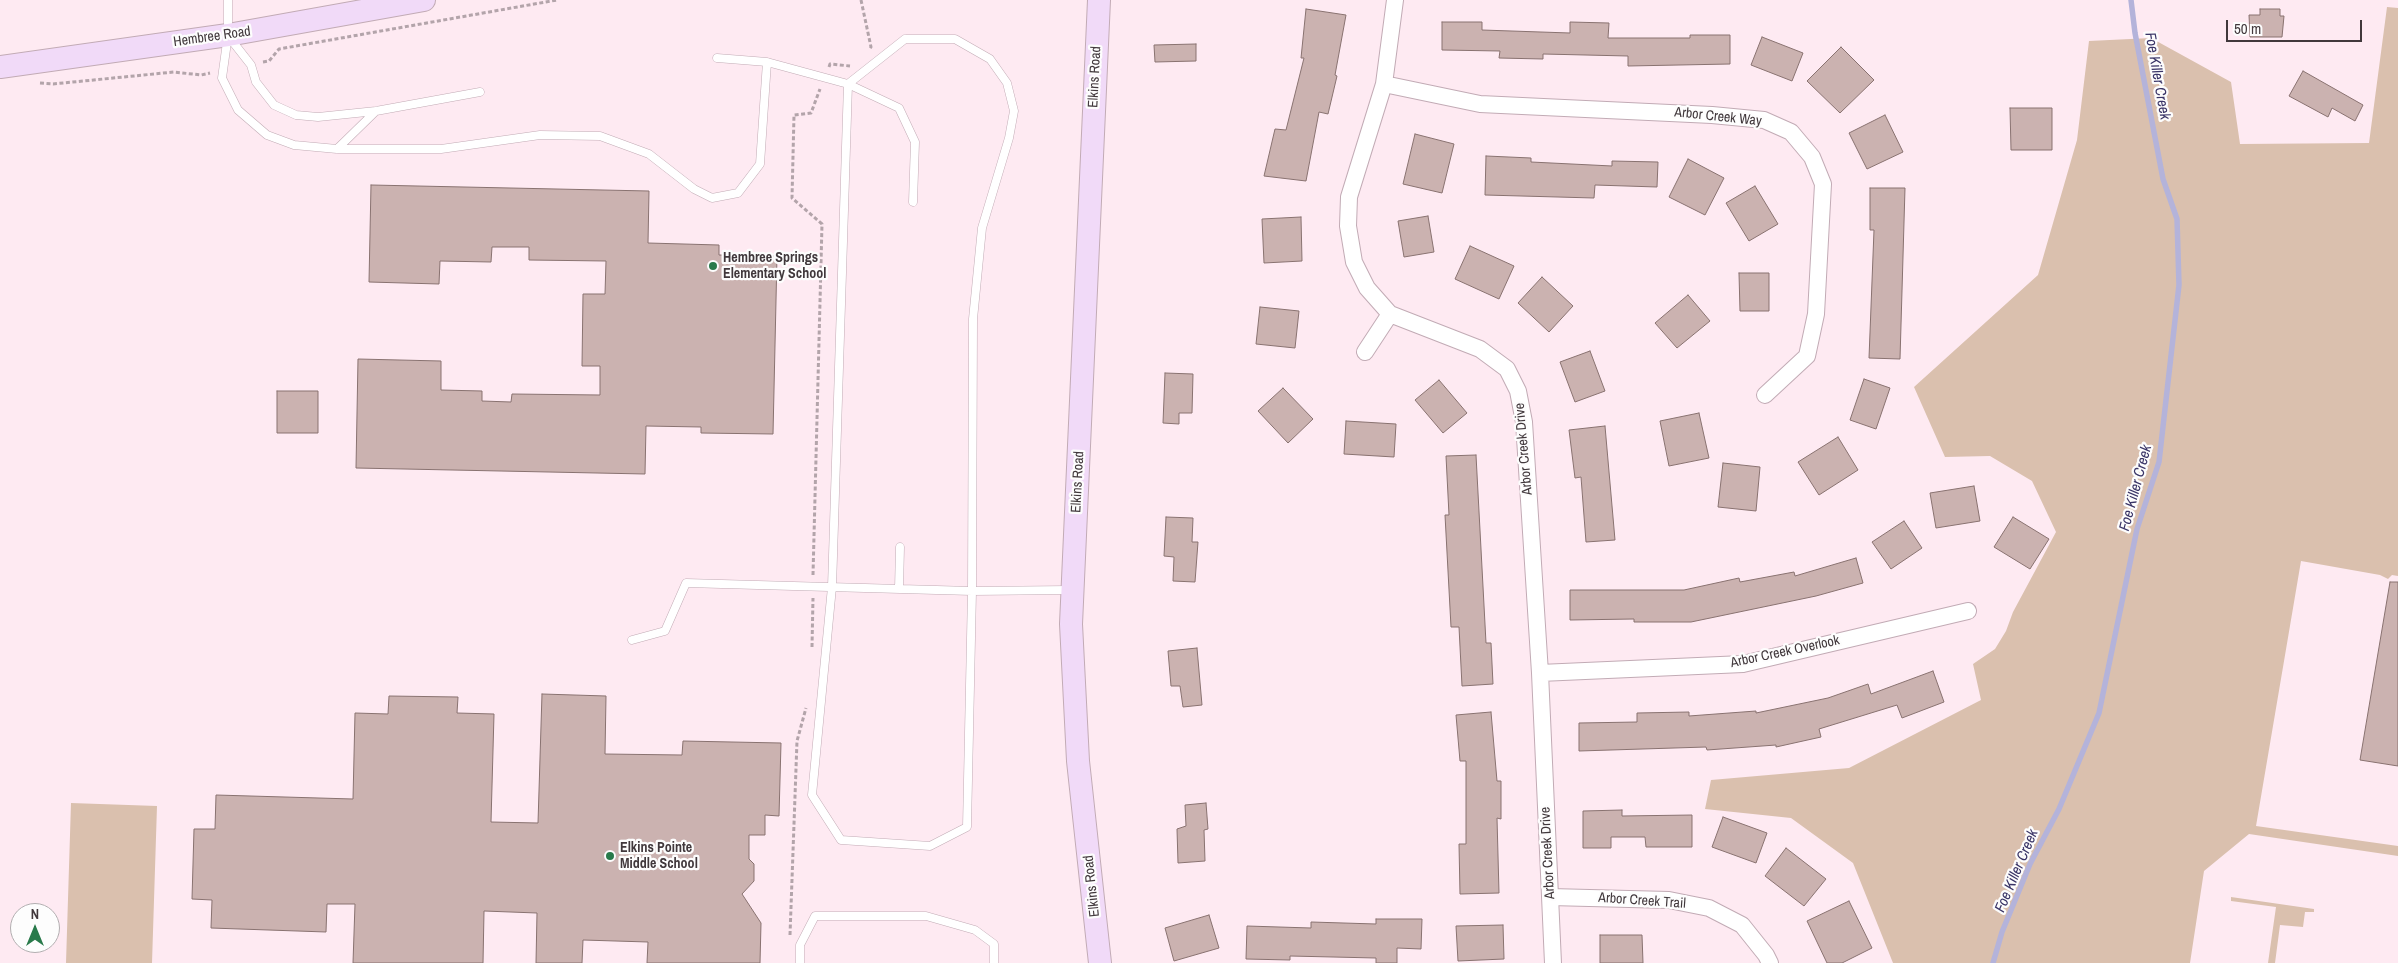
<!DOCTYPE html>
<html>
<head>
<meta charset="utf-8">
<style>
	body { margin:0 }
	#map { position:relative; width:2398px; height:963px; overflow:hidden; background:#feeaf2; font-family:"Archivo Narrow",sans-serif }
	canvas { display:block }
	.north { position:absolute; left:10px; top:903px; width:50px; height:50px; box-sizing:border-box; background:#fdfdfd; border:1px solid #b2aeb0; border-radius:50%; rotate:0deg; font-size:14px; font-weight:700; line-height:20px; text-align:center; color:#41383c }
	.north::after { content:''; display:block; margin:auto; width:18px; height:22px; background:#297a4b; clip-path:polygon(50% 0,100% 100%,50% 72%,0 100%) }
	.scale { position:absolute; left:2226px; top:20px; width:136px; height:22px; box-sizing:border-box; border:2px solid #41383c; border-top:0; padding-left:6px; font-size:15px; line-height:18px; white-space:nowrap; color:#41383c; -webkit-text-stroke:4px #fdfdfd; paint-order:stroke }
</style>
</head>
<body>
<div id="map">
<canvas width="2398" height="963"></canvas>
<div class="north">N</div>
<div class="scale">50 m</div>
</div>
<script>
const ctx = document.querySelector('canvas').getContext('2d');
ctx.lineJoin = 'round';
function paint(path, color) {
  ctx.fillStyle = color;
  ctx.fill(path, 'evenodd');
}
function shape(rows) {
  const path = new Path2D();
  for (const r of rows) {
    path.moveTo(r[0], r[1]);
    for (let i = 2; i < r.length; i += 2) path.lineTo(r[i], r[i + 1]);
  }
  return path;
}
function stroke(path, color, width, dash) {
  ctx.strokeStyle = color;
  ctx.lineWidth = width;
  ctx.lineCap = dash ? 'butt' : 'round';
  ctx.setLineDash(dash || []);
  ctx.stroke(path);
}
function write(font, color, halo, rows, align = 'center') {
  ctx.font = font + ' "Archivo Narrow",sans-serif';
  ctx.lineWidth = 4.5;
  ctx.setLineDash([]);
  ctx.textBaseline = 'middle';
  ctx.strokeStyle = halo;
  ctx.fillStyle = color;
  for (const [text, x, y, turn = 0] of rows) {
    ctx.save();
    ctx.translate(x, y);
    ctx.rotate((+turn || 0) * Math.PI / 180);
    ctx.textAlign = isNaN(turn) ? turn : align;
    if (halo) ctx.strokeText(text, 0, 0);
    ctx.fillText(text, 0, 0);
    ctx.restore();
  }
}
paint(shape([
	[2387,7,2398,8,2398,576,2392,575,2388,579,2380,575,2301,561,2256,826,2398,846,2398,856,2249,834,2204,871,2190,963,1893,963,1853,863,1791,818,1705,809,1711,780,1849,768,1981,700,1973,664,1995,649,2006,631,2013,612,2056,532,2032,481,1990,456,1945,457,1914,387,2038,275,2077,140,2089,41,2151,38,2231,82,2240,144,2369,143],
	[71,803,157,806,152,963,66,963],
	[2231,897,2314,909,2314,912,2305,912,2303,927,2280,925,2275,963,2268,963,2276,907,2231,901]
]), '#dac0ae');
stroke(shape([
	[1993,963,2002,932,2030,864,2059,809,2099,713,2137,529,2159,462,2179,285,2177,219,2163,179,2135,33,2131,0]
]), '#b4b3da', 5.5);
const building = shape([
	[1306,9,1346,15,1335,75,1337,76,1328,114,1319,112,1306,181,1264,176,1275,129,1286,130,1304,58,1301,58,1306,9],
	[2260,9,2280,9,2280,16,2284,16,2282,37,2250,37,2249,15,2260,15,2260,9],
	[1442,22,1482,22,1482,30,1570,33,1570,22,1609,23,1608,38,1690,38,1690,35,1730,35,1730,64,1628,66,1628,56,1543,54,1543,59,1499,58,1500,51,1442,50,1442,22],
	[1762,37,1803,53,1792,81,1751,65,1762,37],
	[1196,44,1196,61,1155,62,1154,45,1196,44],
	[1841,47,1874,80,1840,113,1807,81,1841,47],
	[2303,71,2363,105,2355,121,2332,108,2328,117,2289,96,2303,71],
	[2010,108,2052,108,2052,150,2011,150,2010,108],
	[1885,115,1903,152,1867,169,1849,133,1885,115],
	[1415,134,1454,144,1442,193,1403,184,1415,134],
	[1486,156,1531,158,1531,162,1612,166,1612,161,1658,162,1657,187,1595,185,1594,198,1485,195,1486,156],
	[1688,159,1724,178,1705,215,1669,197,1688,159],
	[371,185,649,191,648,243,719,245,719,255,777,256,773,434,701,433,701,427,646,426,645,474,356,468,358,359,441,361,441,390,482,391,482,401,511,402,512,394,600,395,600,366,582,366,583,294,605,294,606,261,529,260,529,247,492,247,491,262,440,261,439,284,369,282,371,185],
	[1755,186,1778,224,1749,241,1726,203,1755,186],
	[1870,188,1905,188,1900,359,1869,358,1874,230,1870,230,1870,188],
	[1428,216,1434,252,1404,257,1398,221,1428,216],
	[1301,217,1302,261,1264,263,1262,219,1301,217],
	[1470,246,1514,266,1499,299,1455,279,1470,246],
	[1739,273,1769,273,1769,311,1740,311,1739,273],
	[1542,277,1573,306,1549,332,1518,303,1542,277],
	[1688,295,1710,321,1677,348,1655,323,1688,295],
	[1260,307,1299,311,1295,348,1256,344,1260,307],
	[1590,351,1605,391,1575,402,1560,362,1590,351],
	[1165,373,1193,374,1192,413,1179,413,1179,424,1163,423,1165,373],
	[1864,379,1890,388,1876,429,1850,420,1864,379],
	[1439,380,1467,413,1443,433,1415,400,1439,380],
	[1283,388,1313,419,1288,443,1258,411,1283,388],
	[277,391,318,391,318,433,277,433,277,391],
	[1699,413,1709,458,1669,466,1660,421,1699,413],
	[1346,421,1396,424,1394,457,1344,454,1346,421],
	[1605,426,1615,540,1586,542,1581,477,1575,478,1569,430,1605,426],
	[1838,437,1858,470,1819,495,1798,462,1838,437],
	[1476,455,1486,643,1491,643,1493,684,1462,686,1459,627,1451,627,1445,515,1449,515,1446,456,1476,455],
	[1723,463,1760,467,1756,511,1718,507,1723,463],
	[1974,486,1980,521,1936,528,1930,493,1974,486],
	[1166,517,1193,518,1192,542,1198,542,1195,582,1173,581,1174,557,1164,556,1166,517],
	[2013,517,2049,539,2030,569,1994,547,2013,517],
	[1904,521,1922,548,1891,569,1872,542,1904,521],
	[1856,558,1863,583,1816,596,1691,622,1634,622,1634,619,1570,620,1570,590,1684,590,1739,578,1740,582,1794,572,1795,576,1856,558],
	[2390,582,2398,582,2398,766,2360,760,2390,582],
	[1197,648,1202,705,1183,707,1180,686,1171,686,1168,651,1197,648],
	[1933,671,1944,702,1902,718,1897,705,1819,729,1821,737,1776,747,1776,745,1707,750,1706,747,1579,751,1579,723,1637,722,1637,713,1689,712,1689,716,1756,711,1756,713,1828,698,1868,684,1871,694,1933,671],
	[542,694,606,696,605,754,682,755,683,741,781,743,779,816,765,815,765,835,749,835,749,859,754,864,754,881,742,894,761,923,760,963,647,963,648,942,583,940,582,963,536,963,537,913,484,911,483,963,353,963,355,904,327,904,326,932,211,928,212,900,192,899,194,829,215,829,216,795,353,799,355,713,388,714,389,696,458,697,457,713,494,714,491,822,538,823,542,694],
	[1491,712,1497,781,1501,781,1501,819,1497,818,1499,893,1460,894,1459,844,1466,844,1466,761,1460,761,1456,715,1491,712],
	[1206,803,1208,829,1204,830,1205,861,1178,863,1177,829,1186,826,1185,805,1206,803],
	[1622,810,1622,816,1692,815,1692,847,1646,847,1645,837,1611,837,1611,848,1583,848,1583,811,1622,810],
	[1723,817,1767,833,1756,863,1712,847,1723,817],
	[1786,848,1826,879,1804,906,1765,876,1786,848],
	[1849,901,1872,948,1842,963,1827,963,1807,921,1849,901],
	[1209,915,1219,948,1174,961,1165,928,1209,915],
	[1376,919,1422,919,1421,949,1397,948,1397,963,1376,963,1376,958,1290,956,1290,960,1246,959,1247,926,1311,928,1311,922,1376,924,1376,919],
	[1503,925,1504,959,1458,961,1456,926,1503,925],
	[1600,935,1642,935,1643,963,1600,963,1600,935]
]);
paint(building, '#cbb2b0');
stroke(building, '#897270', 1);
const lane = shape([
	[228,0,228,35,222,78,238,110,267,135,294,145,337,149,441,149,540,135,600,136,649,154,694,189,712,198,738,193,760,164,767,62],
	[229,37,251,65,256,82,274,105,296,115,318,117,376,111,480,92],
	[905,39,955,39,990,59,1007,83,1014,111,1009,138,982,228,973,319,972,591,967,827,930,846,841,840,812,795,832,587,848,84,905,39],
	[717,58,767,62,848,84,899,108,915,142,913,202],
	[337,149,376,111],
	[899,589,900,547],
	[632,640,665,631,686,583,972,591,1070,590],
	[800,963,800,945,815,916,926,916,975,930,994,944,994,963]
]);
const street = shape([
	[1395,0,1384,84,1349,197,1348,226,1354,262,1367,288,1390,314,1480,349,1507,369,1518,391,1524,422,1540,673,1553,963],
	[1384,84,1480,104,1712,115,1764,120,1791,132,1812,157,1823,184,1816,314,1807,356,1765,395],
	[1365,352,1390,314],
	[1540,673,1743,664,1968,611],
	[1550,897,1669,900,1709,908,1742,925,1766,955,1770,963]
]);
const secondary = shape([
	[1099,0,1071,624,1078,761,1100,963],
	[0,67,228,35,424,0]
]);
stroke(lane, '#c2abb5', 9);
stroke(street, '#c2abb5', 18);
stroke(secondary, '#c2abb5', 24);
stroke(shape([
	[861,0,871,47,869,50],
	[263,62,269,61,279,49,557,0],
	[829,67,830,64,850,66],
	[40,83,53,84,174,72,201,75,210,73],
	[813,575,822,224,792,198,794,115,811,113,820,89],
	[812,647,813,598],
	[790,935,797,741,806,708]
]), '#b3a4aa', 3, [4, 2.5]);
stroke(lane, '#fff', 8);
stroke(street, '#fff', 16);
stroke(secondary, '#f1daf8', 22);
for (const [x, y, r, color] of [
	[713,266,5,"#297a4b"],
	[610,856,5,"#297a4b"]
]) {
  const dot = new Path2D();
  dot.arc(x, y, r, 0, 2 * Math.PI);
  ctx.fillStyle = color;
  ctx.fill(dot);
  stroke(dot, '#fdfdfd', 2);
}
write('14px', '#41383c', '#fdfdfd', [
	["Hembree Road",212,37,-8],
	["Elkins Road",1095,77,-87],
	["Arbor Creek Way",1718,117,6],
	["Arbor Creek Drive",1524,449,-95],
	["Elkins Road",1078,482,-87],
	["Arbor Creek Overlook",1785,652,-12],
	["Arbor Creek Drive",1548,853,-93],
	["Elkins Road",1092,886,-96],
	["Arbor Creek Trail",1642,901,4]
]);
write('bold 14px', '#41383c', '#fdfdfd', [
	["Hembree Springs",723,258],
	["Elementary School",723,274],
	["Elkins Pointe",620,848],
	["Middle School",620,864]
], 'left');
write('italic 15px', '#3a3567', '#fdfdfd', [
	["Foe Killer Creek",2157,76,80],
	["Foe Killer Creek",2136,488,-75],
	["Foe Killer Creek",2017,871,-67]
]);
</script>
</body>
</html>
